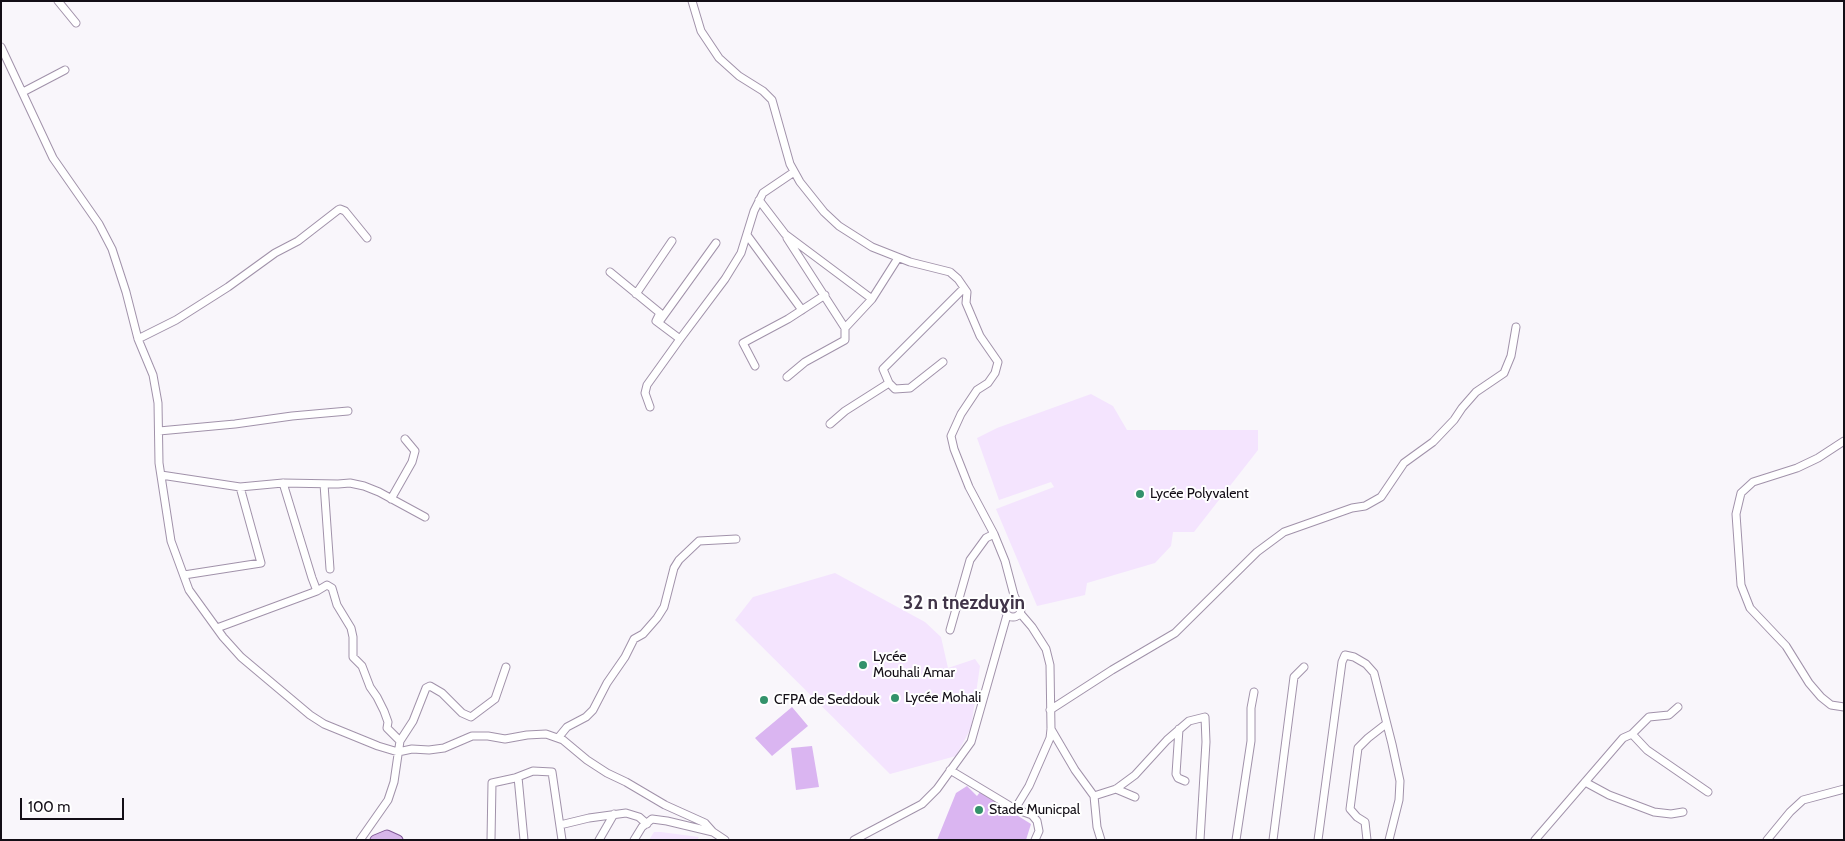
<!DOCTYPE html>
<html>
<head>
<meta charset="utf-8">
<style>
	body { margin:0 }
	#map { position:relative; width:1845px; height:841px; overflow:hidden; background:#f9f6fb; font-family:Cabin,sans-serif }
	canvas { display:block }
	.frame { position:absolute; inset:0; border:2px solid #130e16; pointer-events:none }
	.scale { position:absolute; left:20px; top:798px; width:104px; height:22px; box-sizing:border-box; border:2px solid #130e16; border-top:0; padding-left:6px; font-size:15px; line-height:18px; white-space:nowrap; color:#130e16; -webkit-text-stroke:4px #fff; paint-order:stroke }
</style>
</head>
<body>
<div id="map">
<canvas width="1845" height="841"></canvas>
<div class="frame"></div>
<div class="scale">100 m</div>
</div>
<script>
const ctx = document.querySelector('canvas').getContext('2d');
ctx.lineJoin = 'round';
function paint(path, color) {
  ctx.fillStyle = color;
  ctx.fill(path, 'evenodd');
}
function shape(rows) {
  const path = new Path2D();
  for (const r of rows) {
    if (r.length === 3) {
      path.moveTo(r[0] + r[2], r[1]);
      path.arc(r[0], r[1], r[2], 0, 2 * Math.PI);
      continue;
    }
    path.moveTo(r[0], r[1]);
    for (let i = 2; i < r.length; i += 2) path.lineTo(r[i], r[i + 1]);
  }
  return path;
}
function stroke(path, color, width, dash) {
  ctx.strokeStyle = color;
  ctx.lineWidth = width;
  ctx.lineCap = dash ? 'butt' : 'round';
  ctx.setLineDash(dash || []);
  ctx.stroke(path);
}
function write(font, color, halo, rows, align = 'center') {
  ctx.font = font + ' Cabin,sans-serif';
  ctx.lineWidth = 4;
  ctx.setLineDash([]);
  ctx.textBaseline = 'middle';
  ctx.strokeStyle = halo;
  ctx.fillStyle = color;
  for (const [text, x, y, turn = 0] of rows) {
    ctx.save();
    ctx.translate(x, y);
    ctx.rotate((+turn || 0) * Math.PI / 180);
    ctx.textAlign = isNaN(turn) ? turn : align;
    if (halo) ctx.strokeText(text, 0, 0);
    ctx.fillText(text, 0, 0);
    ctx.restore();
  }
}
paint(shape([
	[1091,394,1113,406,1127,430,1258,430,1258,450,1194,532,1173,532,1171,546,1155,563,1087,583,1085,595,1037,606,996,509,1054,487,1051,482,999,500,977,438,997,428],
	[835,573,925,622,941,637,948,668,975,659,980,666,971,728,956,756,890,774,735,620,753,597],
	[654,832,661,832,699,837,697,840,649,840]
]), '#f4e4fe');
paint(shape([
	[792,707,808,726,772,756,755,738],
	[812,746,819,787,796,790,791,748],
	[967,786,977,796,980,792,1031,824,1026,840,937,840,956,793]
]), '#dab5f1');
const minor = shape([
	[58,1,76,23],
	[692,1,701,31,719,58,739,76,763,91,772,100,790,164,800,182,824,212,839,226,872,247,910,262,950,272,958,279,967,292,966,303,980,336,998,362,995,373,988,383,977,390,961,414,951,436,954,449,969,487,994,534,1005,561,1014,595,1017,602],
	[1,47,53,158,99,224,112,249,126,292,138,339,153,375,158,403,159,463,171,541,189,590,223,637,241,657,310,715,324,724,378,746,398,752,412,749,429,750,444,748,472,736,488,736,505,739,527,735,546,734,563,740,587,760,607,773,626,782,665,805,705,823,713,832,725,840],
	[23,92,65,70],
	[759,200,785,234,872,299],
	[747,235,802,310],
	[787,238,845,328],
	[610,272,660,313,656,321,680,339],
	[636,294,672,241],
	[659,322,716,243],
	[138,339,176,320,228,287,275,253,298,241,338,210,340,209,345,211,367,238],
	[755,366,743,343,788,319,825,295],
	[787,377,805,362,845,340,845,328,872,299,898,258],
	[889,383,895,389,910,388,943,362],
	[650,407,645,393,647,385,680,339,725,279,741,253,754,211,763,193,794,172],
	[830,424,845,411,889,383,883,369,964,288],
	[159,431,235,424,292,416,348,411],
	[1844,441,1818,458,1797,468,1753,482,1741,493,1736,514,1741,585,1750,608,1786,646,1809,683,1821,697,1831,705,1844,707],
	[161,475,240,487,283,483,338,484,350,483,364,486,379,492,425,517],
	[283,483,312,578,317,591],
	[324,484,330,569],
	[391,499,412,462,415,451,405,439],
	[184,575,261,563,240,487],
	[1013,609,8],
	[1020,613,1032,627,1046,649,1050,665,1051,729,1050,738,1029,786,1015,809,1032,815,1037,821,1039,831,1035,840],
	[217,628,317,591,327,585,332,588,337,605,351,628,353,637,353,657,362,666,370,687,377,697,384,711,388,722,387,728,400,741,394,782,388,800,360,840],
	[950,630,970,560,986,538,994,534],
	[1050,710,1112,670,1175,633,1257,552,1284,532,1352,508,1365,506,1381,497,1404,463,1433,442,1454,420,1462,408,1476,392,1504,373,1511,356,1516,327],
	[1051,729,1075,770,1094,796,1097,827,1101,840],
	[1179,729,1176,774,1178,778,1185,781],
	[1632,734,1647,750,1708,792],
	[558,738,567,727,586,717,593,710,607,683,625,657,634,639,643,634,657,618,664,607,674,568,679,560,699,541,736,539],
	[400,741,413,721,426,688,430,686,442,693,462,713,471,717,495,699,506,667],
	[950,770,1015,809],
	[518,777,524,840],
	[1585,782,1609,795,1654,812,1671,814,1683,812],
	[1116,789,1135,797],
	[1094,796,1116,789,1135,775,1167,740,1189,721,1205,717,1206,742,1200,840],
	[560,825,589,818,626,813,639,817,647,824],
	[491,840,492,783,515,778,533,771,552,772,562,840],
	[599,840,614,814],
	[634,840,642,827,652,819,667,821,713,832],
	[854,840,922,804,937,789,971,742,1007,615],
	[1236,840,1251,741,1251,708,1254,692],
	[1273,840,1294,677,1304,667],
	[1318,840,1342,662,1345,655,1354,657,1366,664,1374,673,1392,744,1400,781,1399,800,1389,840],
	[1367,840,1365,822,1357,817,1350,809,1358,748,1368,738,1386,724],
	[1535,840,1623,738,1632,734,1649,717,1669,715,1678,707],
	[1767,840,1790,812,1803,800,1844,789]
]);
const major = shape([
	[375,840,387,835,398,840]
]);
stroke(minor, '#a192aa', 9);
stroke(major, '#815b97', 11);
stroke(minor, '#fff', 7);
stroke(major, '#d7b6ea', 9);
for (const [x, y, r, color] of [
	[1140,494,5,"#33926b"],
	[863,665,5,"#33926b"],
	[895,698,5,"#33926b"],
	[764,700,5,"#33926b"],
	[979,810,5,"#33926b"]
]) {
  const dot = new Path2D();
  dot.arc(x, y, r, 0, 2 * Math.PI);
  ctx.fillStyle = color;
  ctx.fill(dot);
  stroke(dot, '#fff', 2);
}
write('14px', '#130e16', '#fff', [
	["Lycée Polyvalent",1150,494],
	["Lycée",873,657],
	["Mouhali Amar",873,673],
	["Lycée Mohali",905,698],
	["CFPA de Seddouk",774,700],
	["Stade Municpal",989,810]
], 'left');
write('bold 19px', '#403448', '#fff', [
	["32 n tnezduɣin",964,603]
]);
</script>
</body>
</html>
